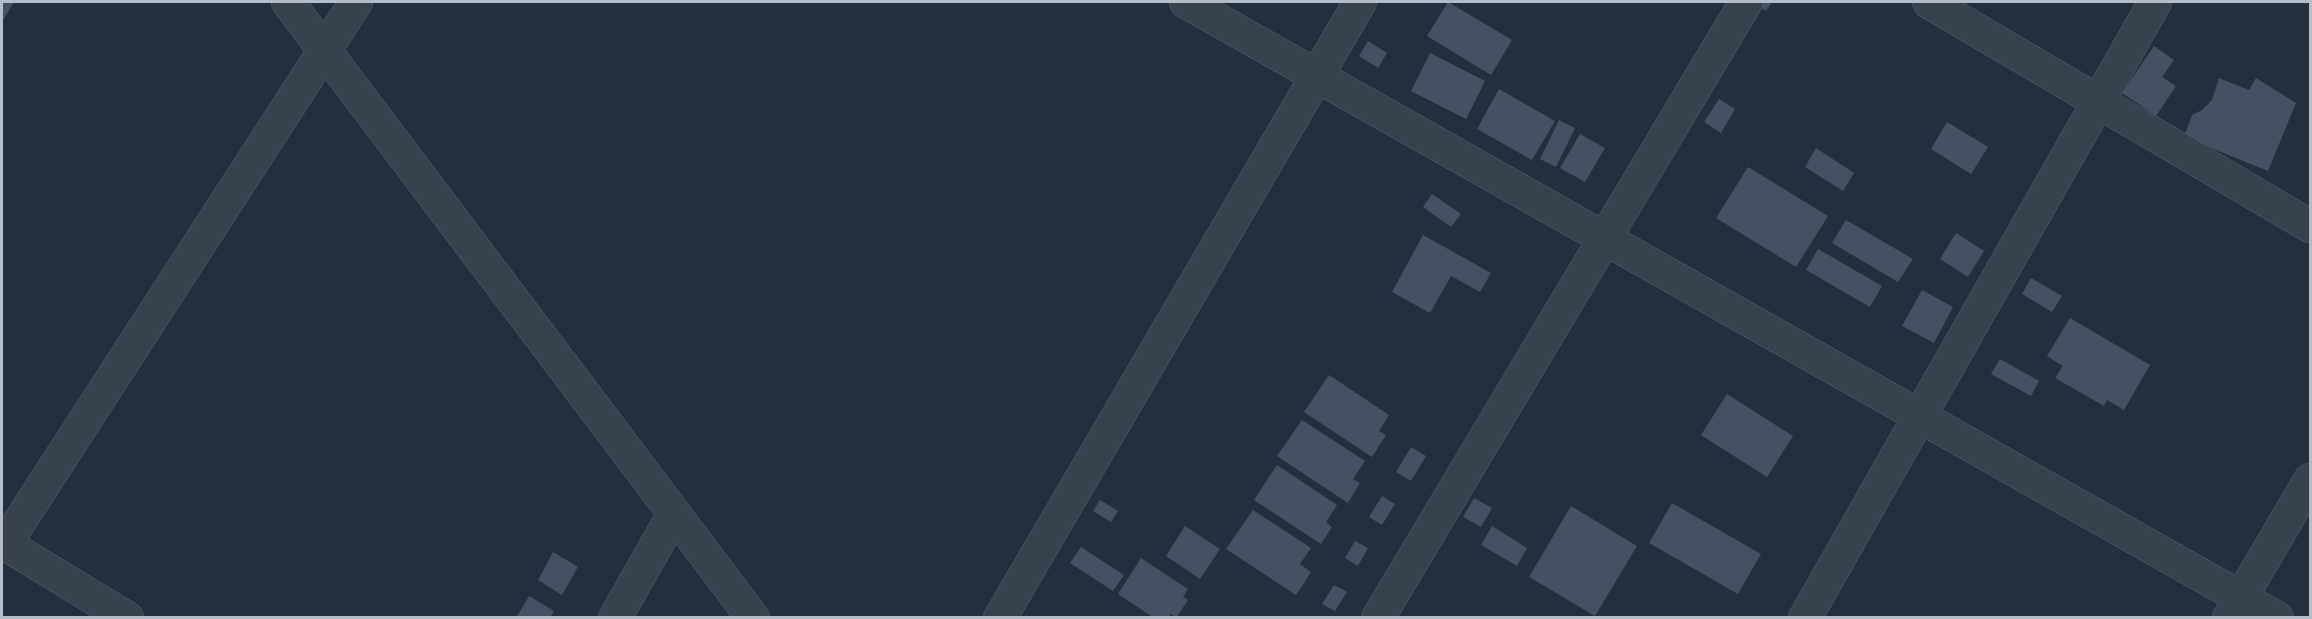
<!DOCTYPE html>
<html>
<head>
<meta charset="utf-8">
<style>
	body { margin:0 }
	#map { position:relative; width:2312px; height:619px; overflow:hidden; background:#242f3e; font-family:"PT Sans Narrow",sans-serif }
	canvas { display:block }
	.frame { position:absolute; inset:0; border:3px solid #b4bcc9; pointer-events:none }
</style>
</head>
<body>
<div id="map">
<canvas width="2312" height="619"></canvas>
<div class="frame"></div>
</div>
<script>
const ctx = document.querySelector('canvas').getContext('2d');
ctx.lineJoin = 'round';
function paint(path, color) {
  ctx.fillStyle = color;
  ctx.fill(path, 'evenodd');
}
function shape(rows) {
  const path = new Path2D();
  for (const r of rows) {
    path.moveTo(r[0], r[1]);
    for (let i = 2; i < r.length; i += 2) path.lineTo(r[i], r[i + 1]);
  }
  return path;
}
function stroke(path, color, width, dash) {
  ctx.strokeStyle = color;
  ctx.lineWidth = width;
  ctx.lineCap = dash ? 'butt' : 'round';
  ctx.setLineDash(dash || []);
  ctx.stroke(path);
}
paint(shape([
	[2,2,14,2,2,22],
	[1448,2,1512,40,1491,75,1427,36],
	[1754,2,1772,2,1766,11,1753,3],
	[1368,41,1387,53,1378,68,1359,56],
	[2154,46,2174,60,2162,77,2176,86,2156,116,2122,93],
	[1430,53,1485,81,1466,119,1411,91],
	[2219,78,2249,90,2256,78,2296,103,2268,171,2184,137,2192,115,2202,110,2212,100],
	[1499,89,1555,121,1532,160,1477,129],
	[1719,99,1735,109,1721,133,1704,122],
	[1559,120,1575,128,1556,167,1540,159],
	[1947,122,1988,147,1971,174,1931,149],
	[1580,134,1605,148,1585,182,1560,168],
	[1816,148,1854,173,1843,191,1805,167],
	[1748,167,1828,216,1796,267,1716,218],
	[1432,194,1461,214,1451,227,1423,207],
	[1846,220,1913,259,1898,282,1832,243],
	[1956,233,1984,251,1968,277,1940,259],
	[1423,235,1491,273,1480,292,1451,276,1430,313,1392,292],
	[1818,249,1882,286,1870,307,1806,270],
	[2031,278,2062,296,2052,312,2022,294],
	[1922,290,1953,307,1934,343,1902,326],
	[2070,318,2150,365,2124,410,2107,400,2104,406,2055,378,2063,366,2047,356],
	[2000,359,2039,381,2031,396,1991,374],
	[1329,375,1389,415,1379,431,1386,435,1372,457,1304,412],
	[1727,394,1793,436,1767,477,1701,435],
	[1302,420,1365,461,1353,479,1360,483,1348,503,1277,456],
	[1411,447,1426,456,1411,481,1396,472],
	[1277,465,1337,505,1326,522,1332,527,1321,544,1254,500],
	[1382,496,1395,504,1382,525,1369,517],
	[1474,498,1492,508,1481,527,1463,517],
	[1100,500,1118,511,1111,522,1093,511],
	[1672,503,1761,554,1738,594,1649,543],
	[1571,506,1637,546,1595,616,1529,577],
	[1253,510,1311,548,1300,564,1311,572,1296,595,1226,549],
	[1185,526,1220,549,1200,579,1166,556],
	[1492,526,1527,548,1517,566,1481,545],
	[1355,541,1368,548,1358,566,1345,558],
	[1081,547,1124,575,1113,591,1070,563],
	[553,552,578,567,562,595,538,580],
	[1141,558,1188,589,1183,597,1188,600,1176,618,1171,614,1168,618,1154,618,1118,594],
	[1334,585,1347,592,1335,611,1322,604],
	[529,596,554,611,550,618,516,618]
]), '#455162');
const minor = shape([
	[288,2,753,618],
	[1186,2,2277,618],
	[1929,2,2310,226],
	[2,542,127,618],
	[5,544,356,2],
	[615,618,674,514],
	[1000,618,1360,2],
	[1378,618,1746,2],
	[1805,618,2155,2],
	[2229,618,2310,480]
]);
stroke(minor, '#565f6c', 34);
stroke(minor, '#38414e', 33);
</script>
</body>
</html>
